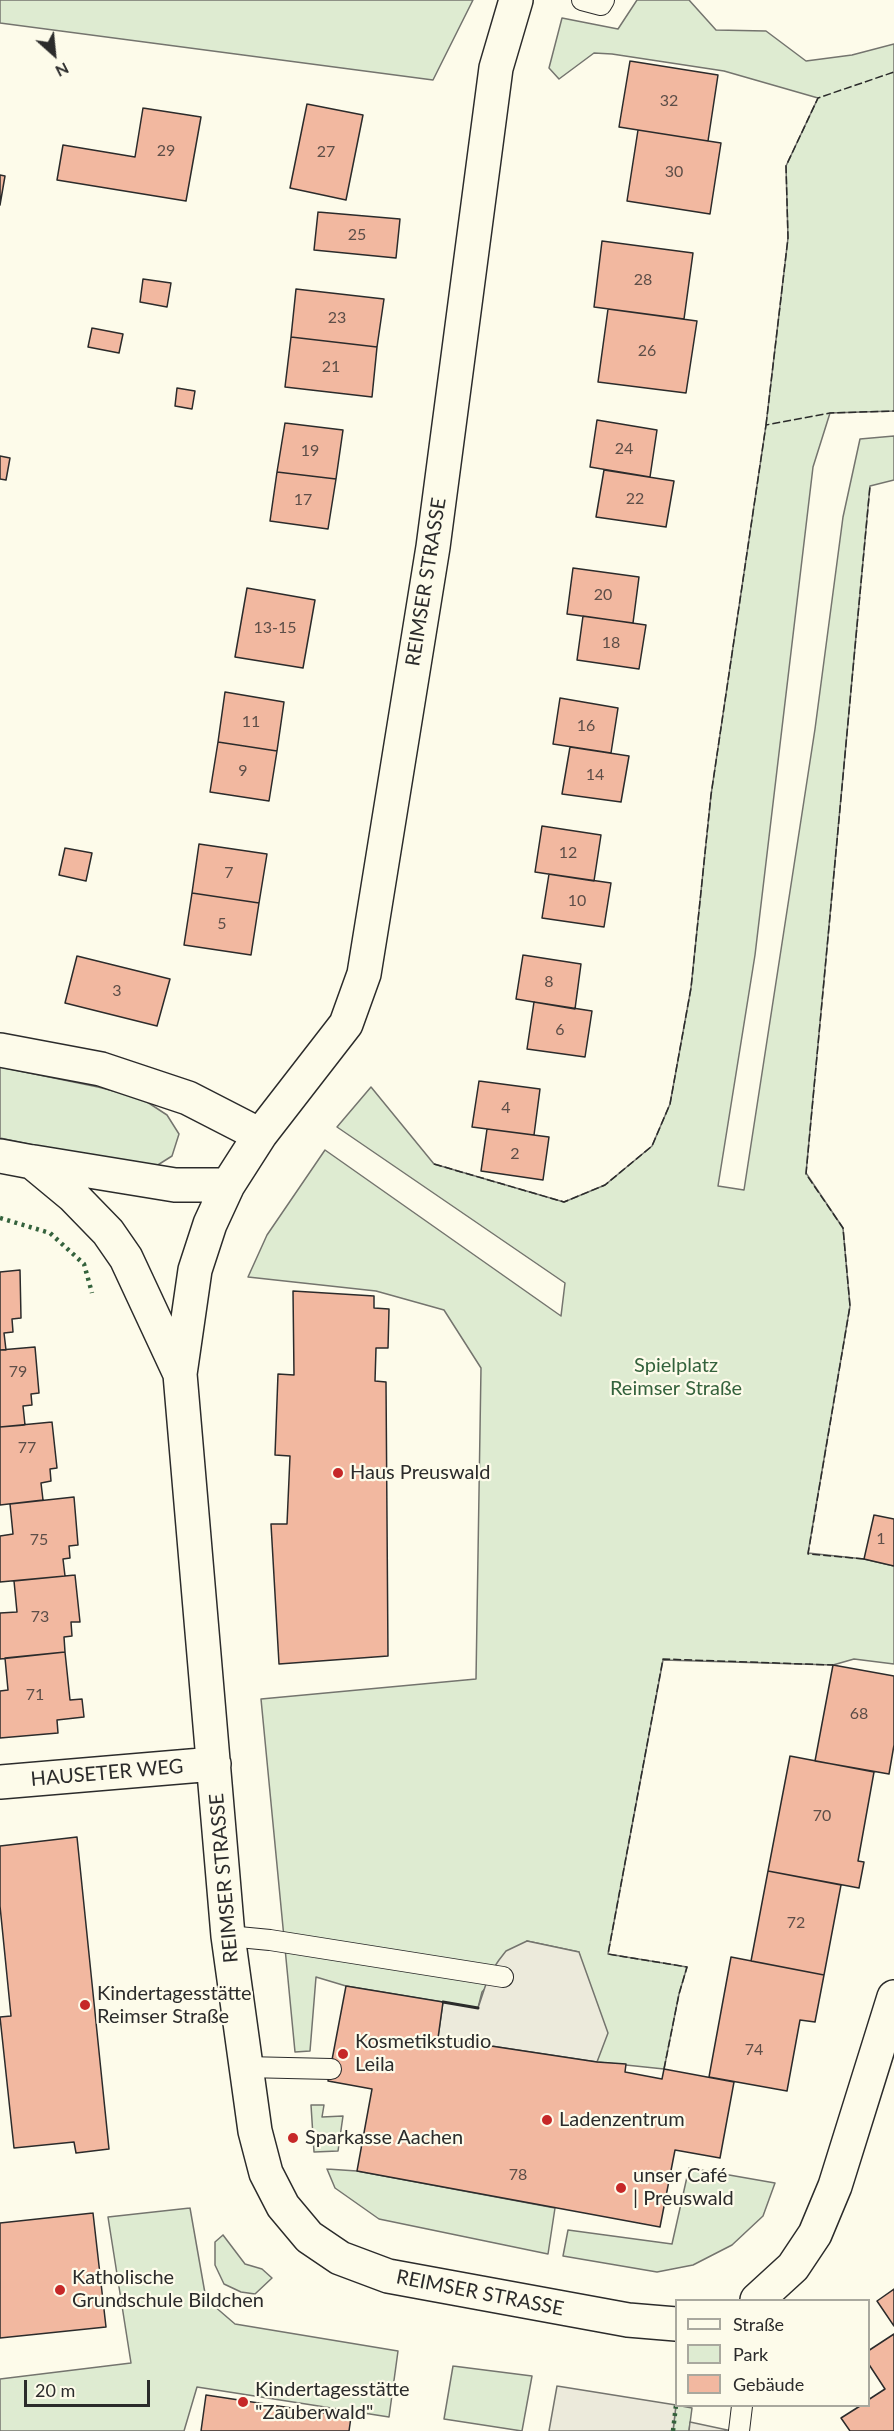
<!DOCTYPE html>
<html>
<head>
<meta charset="utf-8">
<style>
	body { margin:0 }
	#map { position:relative; width:894px; height:2431px; overflow:hidden; background:#fdfbea; font-family:Lato,sans-serif }
	canvas { display:block }
	.legend { position:absolute; left:675px; top:2299px; width:195px; height:108px; box-sizing:border-box; background:#fdfbea; border:2px solid #a9a89e; margin:0; padding:8px 10px; list-style:none; font-size:18px; color:#2b2b2b }
	.legend li { display:flex; align-items:center; gap:12px; height:30px }
	.legend b { width:30px; border:2px solid #a9a89e }
	.north { position:absolute; left:24px; top:24px; width:60px; height:60px; -webkit-text-stroke:4px #fdfbea; paint-order:stroke; rotate:153deg; font-size:16px; font-weight:700; line-height:24px; text-align:center; color:#2b2b2b }
	.north::after { content:''; display:block; margin:auto; width:21px; height:27px; background:#2b2b2b; clip-path:polygon(50% 0,100% 100%,50% 72%,0 100%) }
	.scale { position:absolute; left:24px; top:2380px; width:126px; height:27px; box-sizing:border-box; border:3px solid #2b2b2b; border-top:0; padding-left:8px; font-size:18px; line-height:21px; white-space:nowrap; color:#2b2b2b; -webkit-text-stroke:4px #fdfbea; paint-order:stroke }
</style>
</head>
<body>
<div id="map">
<canvas width="894" height="2431"></canvas>
<ul class="legend">
<li><b style="height:8px;background:#fdfbea"></b>Straße</li>
<li><b style="height:16px;background:#deebd1"></b>Park</li>
<li><b style="height:16px;background:#f2b8a0"></b>Gebäude</li>
</ul>
<div class="north">N</div>
<div class="scale">20 m</div>
</div>
<script>
const ctx = document.querySelector('canvas').getContext('2d');
ctx.lineJoin = 'round';
function paint(path, color) {
  ctx.fillStyle = color;
  ctx.fill(path, 'evenodd');
}
function shape(rows) {
  const path = new Path2D();
  for (const r of rows) {
    path.moveTo(r[0], r[1]);
    for (let i = 2; i < r.length; i += 2) path.lineTo(r[i], r[i + 1]);
  }
  return path;
}
function stroke(path, color, width, dash) {
  ctx.strokeStyle = color;
  ctx.lineWidth = width;
  ctx.lineCap = dash ? 'butt' : 'round';
  ctx.setLineDash(dash || []);
  ctx.stroke(path);
}
function write(font, color, halo, rows, align = 'center') {
  ctx.font = font + ' Lato,sans-serif';
  ctx.lineWidth = 4.5;
  ctx.setLineDash([]);
  ctx.textBaseline = 'middle';
  ctx.strokeStyle = halo;
  ctx.fillStyle = color;
  for (const [text, x, y, turn = 0] of rows) {
    ctx.save();
    ctx.translate(x, y);
    ctx.rotate((+turn || 0) * Math.PI / 180);
    ctx.textAlign = isNaN(turn) ? turn : align;
    if (halo) ctx.strokeText(text, 0, 0);
    ctx.fillText(text, 0, 0);
    ctx.restore();
  }
}
const green = shape([
	[0,0,473,0,433,80,0,23,0,0],
	[637,0,689,0,716,30,766,31,806,61,852,55,894,44,894,411,830,413,813,467,755,955,718,1186,744,1190,815,729,843,517,860,439,894,436,894,480,870,486,806,1173,843,1228,850,1306,808,1553,864,1559,894,1566,894,1664,854,1659,833,1665,663,1660,608,1954,687,1967,679,1994,664,2069,597,2062,579,1952,527,1941,482,1992,478,2008,346,1986,316,1977,310,2051,295,2052,261,1699,476,1679,481,1368,444,1310,376,1291,248,1277,267,1235,325,1150,561,1316,565,1283,337,1127,371,1087,434,1164,564,1202,605,1185,652,1146,670,1104,691,988,711,795,766,425,788,238,786,166,818,98,724,71,612,54,594,53,559,79,549,68,562,18,618,29,637,0],
	[0,1067,98,1087,141,1098,167,1115,179,1134,172,1156,153,1168,124,1164,0,1138,0,1067],
	[311,2105,324,2105,322,2117,343,2116,338,2151,314,2152,311,2105],
	[689,2168,775,2183,763,2216,732,2245,693,2265,657,2272,563,2256,568,2230,672,2244,689,2168],
	[327,2169,357,2171,555,2208,548,2254,379,2219,335,2188,327,2169],
	[190,2208,206,2299,235,2324,398,2351,389,2417,197,2387,184,2431,0,2431,0,2379,131,2363,108,2217,190,2208],
	[223,2235,245,2264,262,2269,272,2278,255,2294,241,2292,224,2284,215,2265,215,2242,223,2235],
	[453,2366,532,2376,522,2431,444,2419,453,2366],
	[676,2405,692,2408,689,2431,673,2431,676,2405]
]);
paint(green, '#deebd1');
stroke(green, '#74746e', 1.5);
const parking = shape([
	[527,1941,579,1952,608,2033,597,2062,438,2038,443,2002,478,2008,489,1975,499,1960,506,1951,527,1941],
	[557,2386,676,2405,673,2431,549,2431,557,2386],
	[690,2422,732,2431,689,2431,690,2422]
]);
paint(parking, '#eceadb');
stroke(parking, '#74746e', 1.5);
const building = shape([
	[630,61,718,75,708,141,619,127,630,61],
	[307,104,363,115,346,200,290,188,307,104],
	[143,108,201,117,186,201,57,180,63,145,135,157,143,108],
	[638,130,721,143,710,214,627,201,638,130],
	[0,175,5,176,0,205,0,175],
	[318,212,400,219,396,258,314,250,318,212],
	[602,241,693,253,684,319,594,307,602,241],
	[143,279,171,283,167,307,140,302,143,279],
	[296,289,384,299,377,347,291,337,296,289],
	[608,309,697,321,686,393,598,382,608,309],
	[92,328,123,334,119,353,88,347,92,328],
	[291,337,377,347,372,397,285,387,291,337],
	[177,388,195,391,192,409,175,406,177,388],
	[597,420,657,430,650,477,590,467,597,420],
	[285,423,343,430,336,479,277,472,285,423],
	[0,456,10,458,6,480,0,479,0,456],
	[604,470,674,481,666,527,596,517,604,470],
	[277,472,336,479,328,529,270,521,277,472],
	[573,568,639,577,633,623,567,614,573,568],
	[247,588,315,600,303,668,235,657,247,588],
	[583,616,646,625,639,669,577,660,583,616],
	[225,692,284,702,277,751,218,742,225,692],
	[560,698,618,708,611,753,553,744,560,698],
	[218,742,277,751,269,801,210,792,218,742],
	[570,747,629,756,621,802,562,794,570,747],
	[542,826,601,835,594,881,535,872,542,826],
	[199,844,267,854,259,903,192,893,199,844],
	[65,848,92,853,86,881,59,875,65,848],
	[549,874,611,883,604,927,542,918,549,874],
	[192,893,259,903,251,955,184,945,192,893],
	[523,955,581,964,575,1009,516,999,523,955],
	[77,956,170,979,157,1026,65,1003,77,956],
	[534,1002,592,1011,585,1057,527,1049,534,1002],
	[479,1081,540,1089,534,1135,472,1127,479,1081],
	[487,1129,549,1137,543,1180,481,1171,487,1129],
	[20,1270,21,1318,12,1319,13,1332,4,1333,6,1350,0,1350,0,1272,20,1270],
	[293,1291,374,1296,374,1308,389,1309,388,1348,376,1348,375,1381,386,1382,388,1656,279,1664,271,1524,287,1524,290,1456,275,1455,278,1374,294,1375,293,1291],
	[35,1347,39,1393,31,1394,32,1405,23,1406,25,1425,0,1427,0,1350,35,1347],
	[52,1422,57,1468,50,1469,51,1481,41,1483,43,1500,0,1505,0,1427,52,1422],
	[74,1497,78,1545,69,1546,70,1558,63,1559,65,1576,0,1582,0,1536,13,1534,10,1504,74,1497],
	[874,1515,894,1519,894,1566,864,1559,874,1515],
	[75,1575,80,1622,71,1622,72,1636,64,1637,65,1652,0,1659,0,1613,17,1612,14,1581,75,1575],
	[65,1652,70,1700,82,1699,84,1717,57,1720,58,1733,0,1738,0,1691,8,1690,5,1658,65,1652],
	[833,1665,894,1676,894,1745,889,1774,815,1761,833,1665],
	[790,1756,874,1772,858,1861,864,1862,859,1888,768,1871,790,1756],
	[77,1837,109,2149,76,2153,74,2142,14,2148,0,2017,11,2016,0,1906,0,1846,77,1837],
	[768,1871,841,1885,824,1975,751,1961,768,1871],
	[731,1957,824,1975,815,2022,800,2020,787,2091,709,2077,731,1957],
	[346,1986,443,2002,438,2038,597,2062,626,2064,625,2072,662,2079,664,2069,734,2082,720,2158,675,2150,660,2227,357,2171,372,2089,328,2081,346,1986],
	[93,2213,106,2327,0,2338,0,2223,93,2213],
	[894,2289,894,2326,877,2301,894,2289],
	[894,2334,894,2431,850,2431,841,2418,860,2406,868,2406,868,2400,885,2389,868,2363,868,2351,894,2334],
	[206,2395,351,2417,349,2431,201,2431,206,2395]
]);
paint(building, '#f2b8a0');
stroke(building, '#2b2b2b', 1.5);
const lane = shape([
	[582,0,601,5,604,0],
	[228,1936,270,1940,503,1977],
	[245,2067,331,2069],
	[739,2431,742,2406]
]);
const street = shape([
	[516,0,496,68,433,547,364,974,346,1024,260,1135,228,1185,210,1224,195,1270,180,1374,228,1936,255,2131,266,2173,283,2206,309,2237,340,2258,388,2276,628,2320,676,2324],
	[0,1050,101,1069,188,1098,260,1135],
	[0,1156,32,1162,73,1196,108,1232,126,1258,180,1374],
	[34,1162,175,1185,228,1185],
	[0,1782,214,1764],
	[757,2300,793,2267,815,2234,835,2186,894,1997]
]);
stroke(lane, '#2b2b2b', 22);
stroke(street, '#2b2b2b', 36);
stroke(lane, '#fdfbea', 20);
stroke(street, '#fdfbea', 33);
stroke(shape([
	[0,1218,50,1233,84,1264,92,1293],
	[673,2431,676,2405]
]), '#34623c', 4.5, [3, 4.5]);
stroke(shape([
	[766,425,788,238,786,166,818,98,894,72],
	[434,1164,564,1202,605,1185,652,1146,670,1104,691,988,711,795,766,425,830,413,894,411],
	[864,1559,808,1554,850,1306,843,1228,806,1174,870,486],
	[664,2069,679,1994,687,1967,608,1954,663,1659,833,1665]
]), '#2b2b2b', 1.5, [8, 3]);
stroke(shape([
	[443,2002,478,2008]
]), '#2b2b2b', 3);
for (const [x, y, r, color] of [
	[338,1473,6,"#c62828"],
	[85,2005,6,"#c62828"],
	[343,2054,6,"#c62828"],
	[547,2120,6,"#c62828"],
	[293,2138,6,"#c62828"],
	[621,2188,6,"#c62828"],
	[60,2290,6,"#c62828"],
	[243,2402,6,"#c62828"]
]) {
  const dot = new Path2D();
  dot.arc(x, y, r, 0, 2 * Math.PI);
  ctx.fillStyle = color;
  ctx.fill(dot);
  stroke(dot, '#fdfbea', 2);
}
write('16px', '#5d4e48', null, [
	["32",669,101],
	["29",166,151],
	["27",326,152],
	["30",674,172],
	["25",357,235],
	["28",643,280],
	["23",337,318],
	["26",647,351],
	["21",331,367],
	["24",624,449],
	["19",310,451],
	["22",635,499],
	["17",303,500],
	["20",603,595],
	["13-15",275,628],
	["18",611,643],
	["11",251,722],
	["16",586,726],
	["9",243,771],
	["14",595,775],
	["12",568,853],
	["7",229,873],
	["10",577,901],
	["5",222,924],
	["8",549,982],
	["3",117,991],
	["6",560,1030],
	["4",506,1108],
	["2",515,1154],
	["79",18,1372],
	["77",27,1448],
	["1",881,1539],
	["75",39,1540],
	["73",40,1617],
	["71",35,1695],
	["68",859,1714],
	["70",822,1816],
	["72",796,1923],
	["74",754,2050],
	["78",518,2175]
]);
write('20px', '#2b2b2b', '#fdfbea', [
	["REIMSER STRASSE",426,582,-81],
	["HAUSETER WEG",107,1773,-5],
	["REIMSER STRASSE",224,1878,-95],
	["REIMSER STRASSE",480,2293,11]
]);
write('20px', '#34623c', '#fdfbea', [
	["Spielplatz",676,1366],
	["Reimser Straße",676,1389]
]);
write('20px', '#2b2b2b', '#fdfbea', [
	["Haus Preuswald",350,1473],
	["Kindertagesstätte",97,1994],
	["Reimser Straße",97,2017],
	["Kosmetikstudio",355,2042],
	["Leila",355,2065],
	["Ladenzentrum",559,2120],
	["Sparkasse Aachen",305,2138],
	["unser Café",633,2176],
	["| Preuswald",633,2199],
	["Katholische",72,2278],
	["Grundschule Bildchen",72,2301],
	["Kindertagesstätte",255,2390],
	["\"Zauberwald\"",255,2413]
], 'left');
</script>
</body>
</html>
